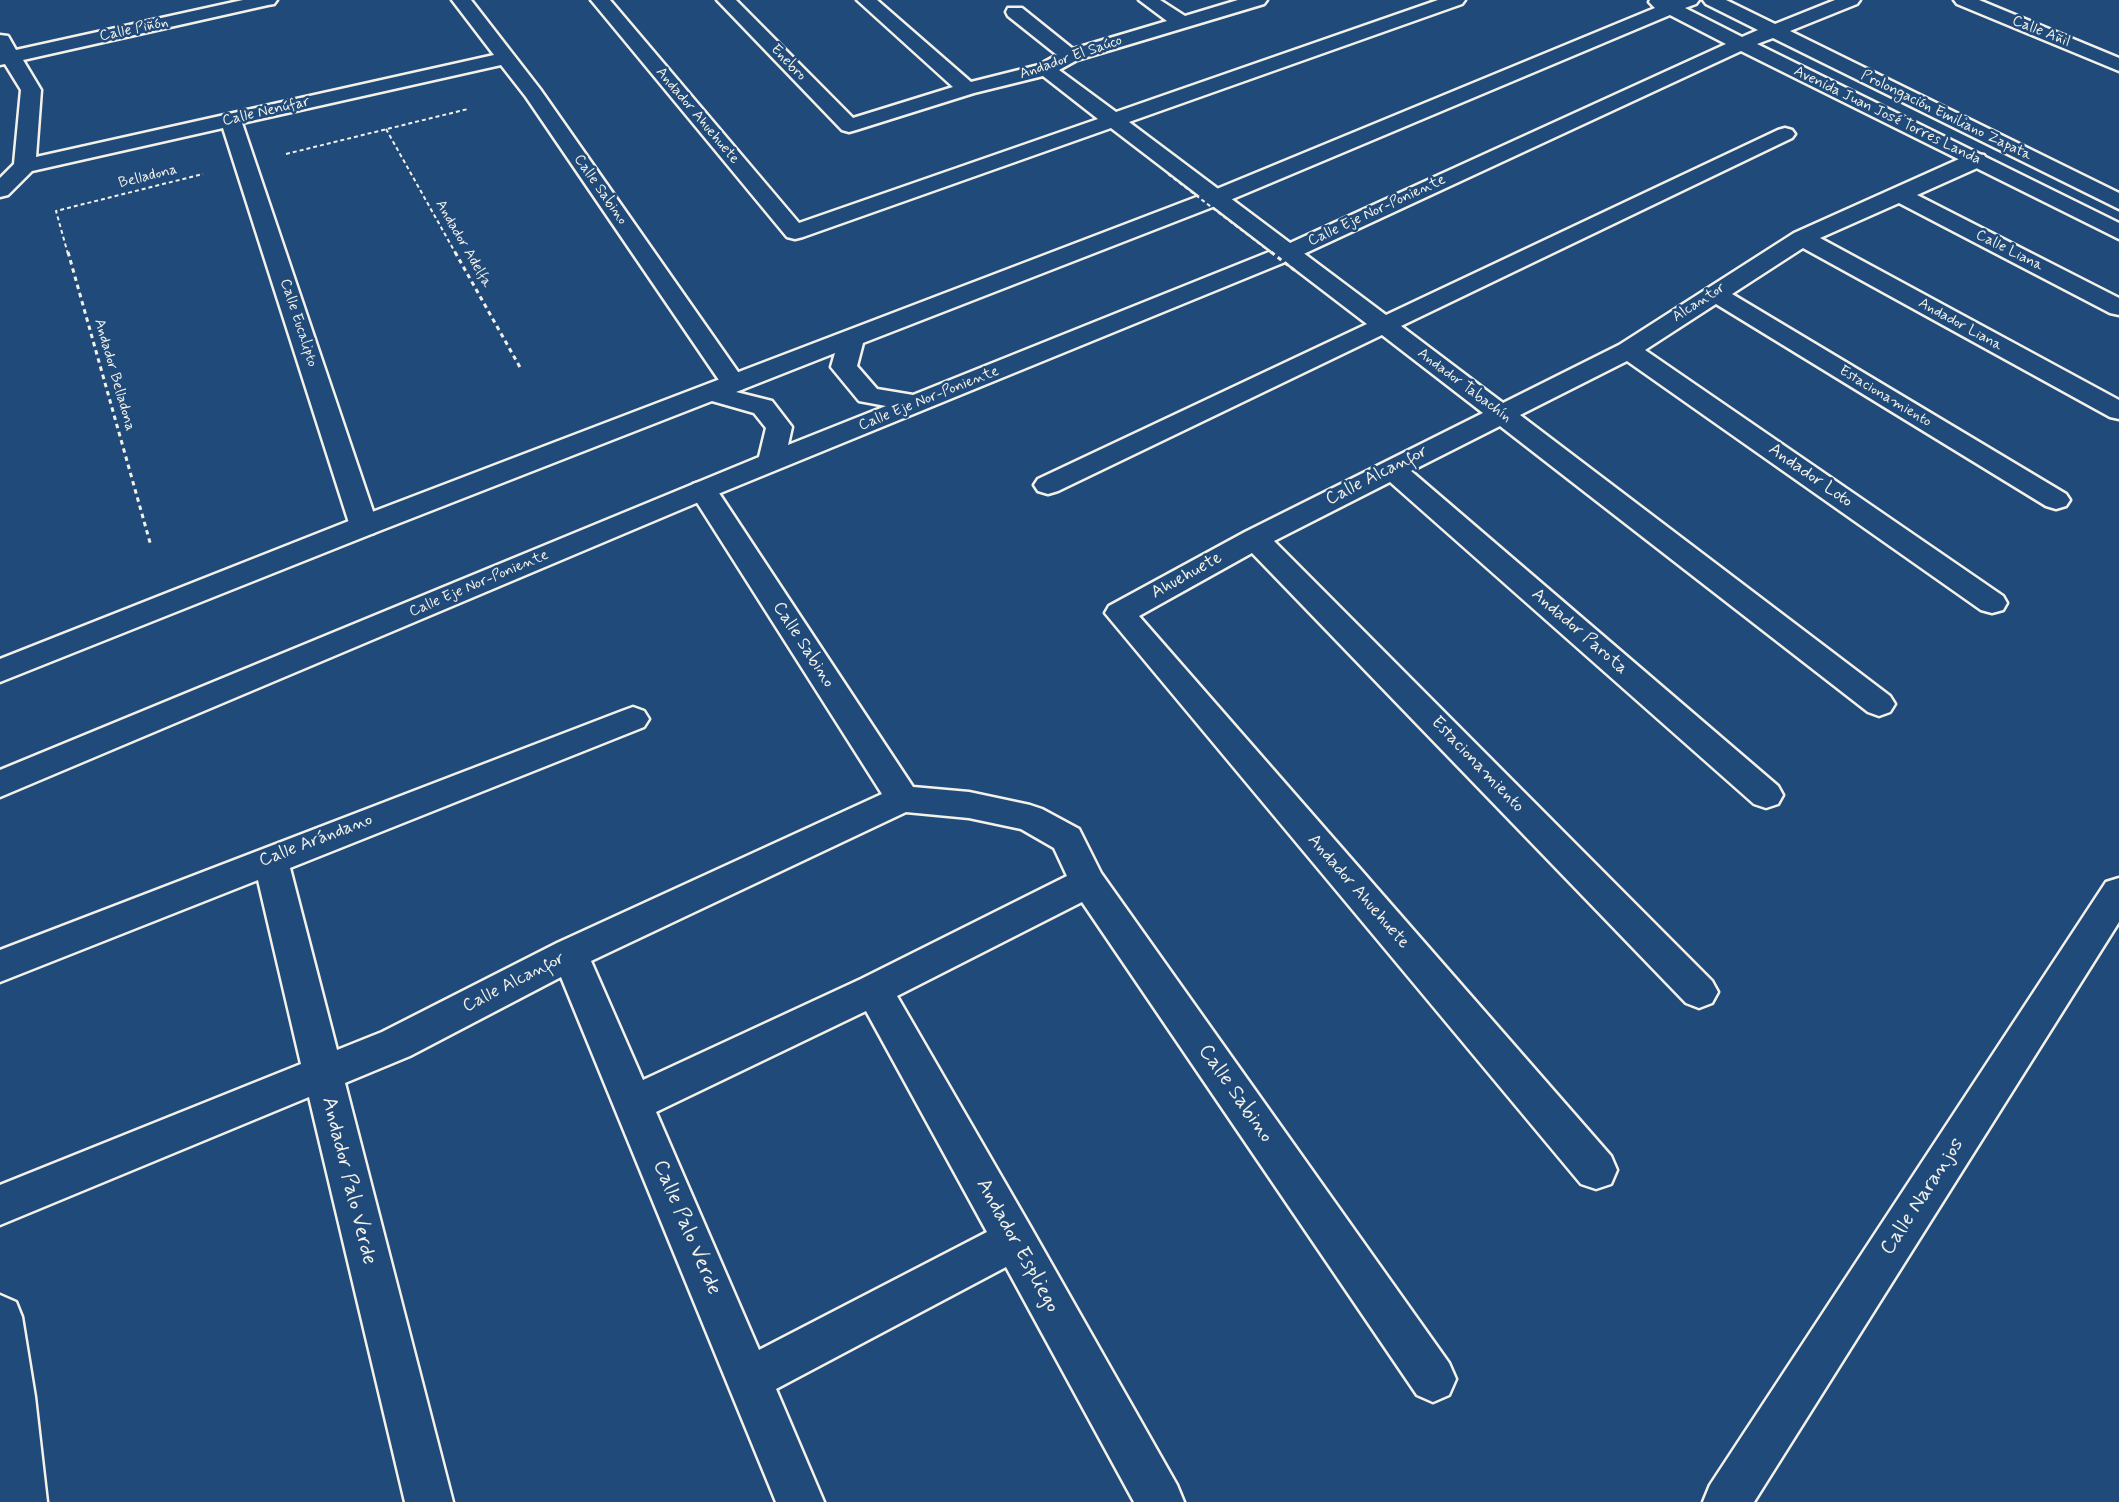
<!DOCTYPE html>
<html>
<head>
<meta charset="utf-8">
<style>
	body { margin:0 }
	canvas { display:block; background:#1f4a7a }
</style>
</head>
<body>
<canvas width="2119" height="1502"></canvas>
<script>
const ctx = document.querySelector('canvas').getContext('2d');
ctx.lineJoin = 'round';
function shape(rows) {
  const path = new Path2D();
  for (const r of rows) {
    path.moveTo(r[0], r[1]);
    for (let i = 2; i < r.length; i += 2) path.lineTo(r[i], r[i + 1]);
  }
  return path;
}
function stroke(path, color, width, dash) {
  ctx.strokeStyle = color;
  ctx.lineWidth = width;
  ctx.lineCap = dash ? 'butt' : 'round';
  ctx.setLineDash(dash || []);
  ctx.stroke(path);
}
function paint(path, color) {
  ctx.fillStyle = color;
  ctx.fill(path, 'evenodd');
}
function write(font, color, halo, rows, align = 'center') {
  ctx.font = font + ' Mynerve,sans-serif';
  ctx.lineWidth = 5;
  ctx.setLineDash([]);
  ctx.textBaseline = 'middle';
  ctx.strokeStyle = halo;
  ctx.fillStyle = color;
  for (const [text, x, y, turn = 0] of rows) {
    ctx.save();
    ctx.translate(x, y);
    ctx.rotate((+turn || 0) * Math.PI / 180);
    ctx.textAlign = isNaN(turn) ? turn : align;
    if (halo) ctx.strokeText(text, 0, 0);
    ctx.fillText(text, 0, 0);
    ctx.restore();
  }
}
const minor = shape([
	[243,0,277,0,274,4,268,5,23,60,41,90,36,157,494,55,452,0,471,0,540,89,743,379,747,384,743,389,734,392,725,389,526,97,501,65,242,123,378,526,374,533,364,535,354,533,350,526,223,128,32,171,8,195,0,197,0,178,14,164,21,90,5,64,0,65,0,35,8,36,16,50,243,0],
	[591,0,610,0,799,223,1098,119,1043,76,974,93,856,130,849,132,842,130,717,0,736,0,853,118,953,87,857,0,877,0,971,82,1039,65,1057,55,1008,16,1006,12,1008,8,1022,8,1073,49,1167,21,1139,0,1160,0,1185,16,1238,0,1267,0,1264,4,1077,60,1059,70,1116,112,1438,0,1465,0,1462,4,1129,122,1386,315,1778,130,1785,128,1792,130,1795,134,1792,138,1401,326,1503,403,1619,345,1794,233,1968,155,1976,154,1984,155,1987,160,1984,165,1917,195,2119,298,2119,315,2110,313,1899,203,1820,238,2119,400,2119,419,2110,417,1803,248,1732,294,2066,494,2070,500,2066,506,2056,509,2046,506,1716,304,1645,350,2003,596,2007,603,2003,610,1992,613,1981,610,1627,361,1520,415,1890,696,1895,704,1890,712,1879,716,1868,712,1500,426,1411,471,1778,786,1783,795,1778,804,1766,808,1754,804,1390,482,1274,541,1712,981,1718,992,1712,1003,1699,1008,1686,1003,1252,553,1139,616,1611,1156,1617,1170,1611,1184,1596,1189,1581,1184,1105,613,1109,606,1245,532,1483,413,1382,335,1058,491,1048,494,1038,491,1034,485,1038,479,1367,324,1111,128,803,237,795,239,787,237,591,0],
	[1954,0,1979,0,2119,58,2119,71,1957,4,1954,0],
	[703,481,713,484,913,787,969,792,1030,805,1042,809,1079,829,1101,873,1449,1363,1456,1379,1449,1395,1433,1402,1417,1395,1082,902,897,996,1030,1226,1177,1485,1184,1502,1134,1502,1006,1267,776,1389,824,1502,776,1502,561,977,410,1056,345,1083,453,1502,405,1502,309,1097,0,1225,0,1185,301,1064,258,880,0,982,0,950,622,711,633,707,644,711,649,719,644,727,290,868,337,1050,382,1032,557,943,882,794,689,490,693,484,703,481],
	[906,812,969,818,1021,829,1054,848,1067,876,861,979,643,1080,591,961,906,812],
	[866,1011,987,1232,759,1350,656,1112,866,1011],
	[2119,878,2119,922,1754,1502,1703,1502,1710,1485,2106,882,2119,878],
	[0,1295,16,1302,22,1317,35,1397,47,1502,0,1502,0,1295]
]);
const major = shape([
	[1650,0,1699,0,1696,4,1685,8,1742,37,1758,30,1706,4,1703,0,1726,0,1775,24,1835,0,1860,0,1857,4,1790,31,2119,193,2119,209,1773,38,1757,44,2119,223,2119,239,1741,51,1295,258,713,496,0,797,0,770,759,457,766,428,754,413,712,401,374,533,0,682,0,659,354,519,1207,193,1655,8,1649,2,1650,0],
	[1670,15,1726,44,1279,248,913,395,877,389,857,366,863,343,1223,203,1670,15],
	[835,353,831,367,859,401,886,406,788,445,792,427,772,401,736,392,835,353]
]);
stroke(minor, '#f4f1e8', 5);
stroke(major, '#f4f1e8', 5);
stroke(shape([
	[386,129,456,254],
	[286,154,468,109],
	[68,254,56,211,203,174]
]), '#f4f1e8', 2, [4, 3]);
stroke(shape([
	[68,252,151,546],
	[455,252,521,369]
]), '#f4f1e8', 3, [4.5, 4]);
paint(minor, '#1f4a7a');
paint(major, '#1f4a7a');
stroke(shape([
	[1168,174,1273,254]
]), '#f4f1e8', 2, [4, 3]);
stroke(shape([
	[1271,252,1298,273]
]), '#f4f1e8', 3, [4.5, 4]);
write('15px', '#f4f1e8', '#1f4a7a', [
	["Calle Piñón",134,30,-12],
	["Calle Añil",2041,32,22],
	["Andador El Saúco",1071,58,-19],
	["Enebro",788,63,46],
	["Calle Nenúfar",266,112,-13],
	["Andador Ahuehuete",697,116,50],
	["Avenida Juan José Torres Landa",1887,116,26],
	["Prolongación Emiliano Zapata",1946,116,26],
	["Belladona",148,177,-14],
	["Calle Sabino",600,190,55],
	["Calle Eje Nor-Poniente",1377,211,-25],
	["Andador Adelfa",463,244,60],
	["Calle Liana",2009,251,27],
	["Alcantor",1699,303,-33],
	["Calle Eucalipto",298,323,72],
	["Andador Liana",1960,325,29],
	["Andador Belladona",114,375,74],
	["Andador Tabachín",1464,386,37],
	["Estacionamiento",1885,397,31],
	["Calle Eje Nor-Poniente",929,399,-22],
	["Calle Eje Nor-Poniente",479,584,-23]
]);
write('18px', '#f4f1e8', '#1f4a7a', [
	["Calle Alcanfor",1377,476,-27],
	["Andador Loto",1810,476,35],
	["Ahuehuete",1187,576,-29],
	["Andador Parota",1579,632,41],
	["Calle Sabino",803,645,57],
	["Estacionamiento",1477,765,46],
	["Calle Arándano",316,841,-21],
	["Andador Ahuehuete",1358,892,49],
	["Calle Alcanfor",514,983,-27]
]);
write('21px', '#f4f1e8', '#1f4a7a', [
	["Calle Sabino",1235,1094,55],
	["Andador Palo Verde",348,1181,76],
	["Calle Naranjos",1923,1197,-57],
	["Calle Palo Verde",686,1228,67],
	["Andador Espliego",1017,1246,61]
]);
</script>
</body>
</html>
